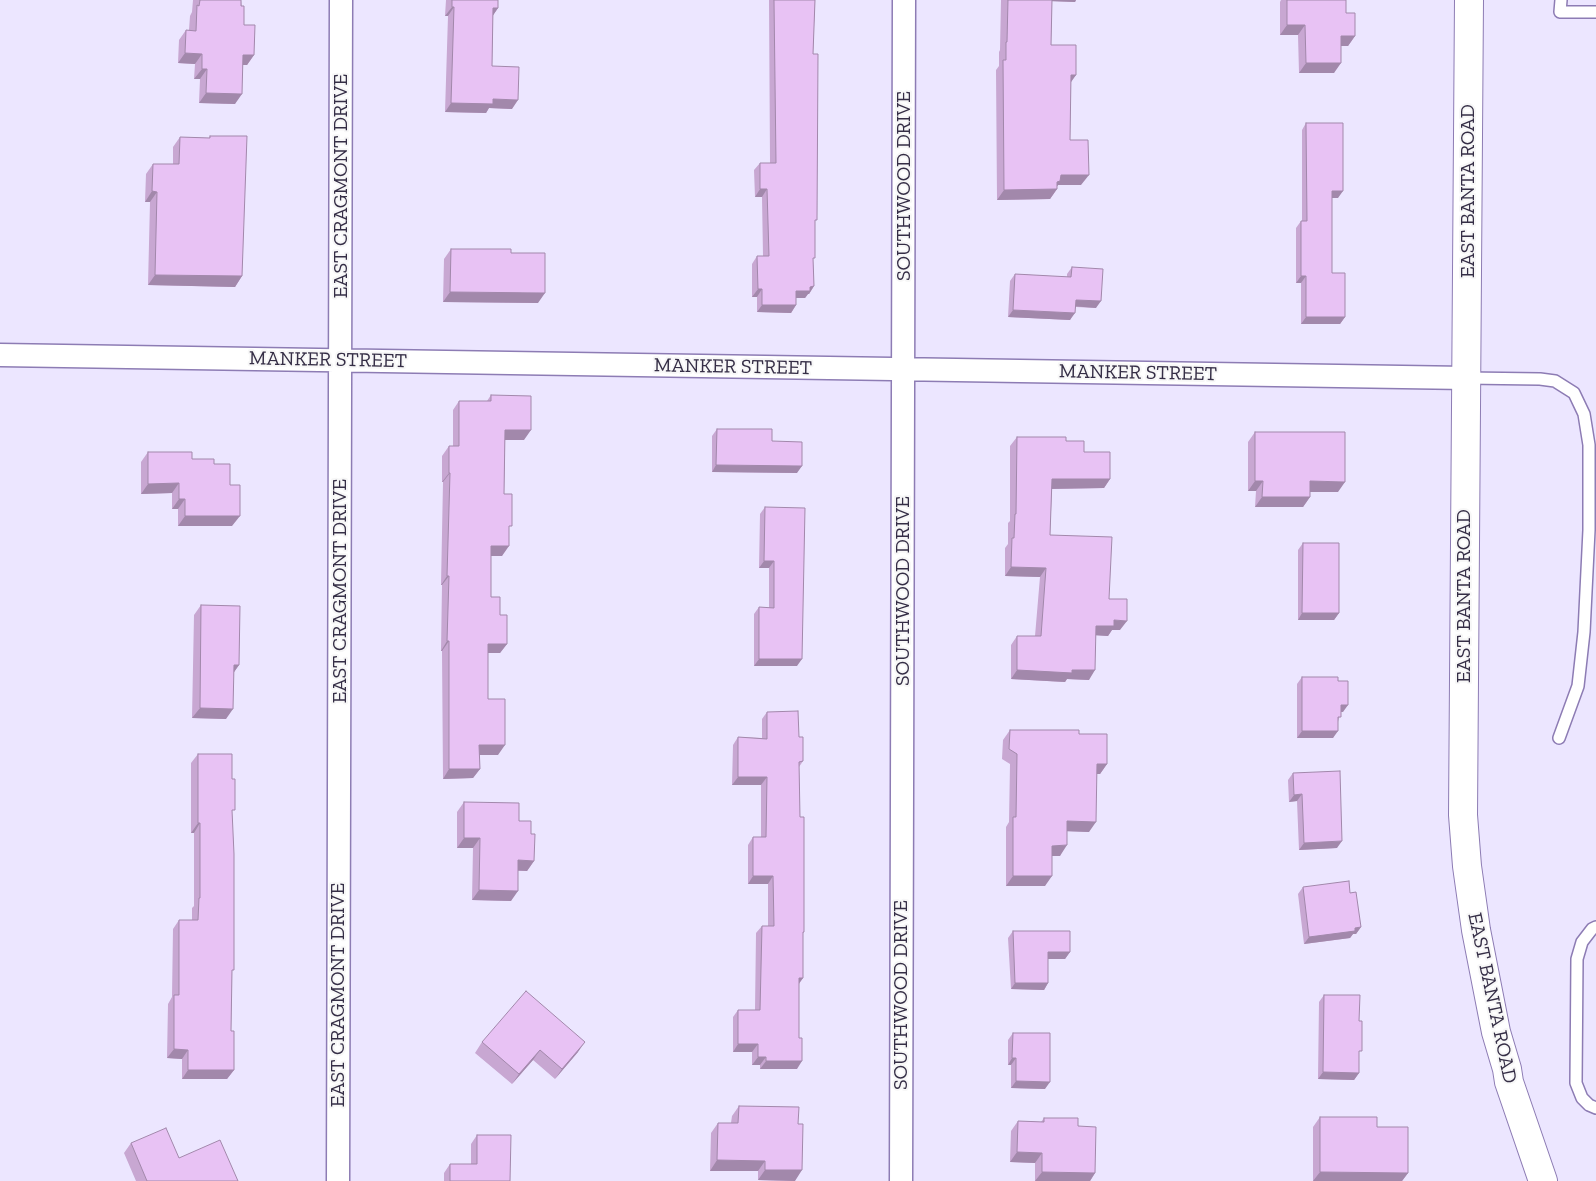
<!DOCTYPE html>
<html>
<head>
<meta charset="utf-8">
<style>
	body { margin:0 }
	canvas { display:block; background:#ece6ff }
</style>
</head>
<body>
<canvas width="1596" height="1181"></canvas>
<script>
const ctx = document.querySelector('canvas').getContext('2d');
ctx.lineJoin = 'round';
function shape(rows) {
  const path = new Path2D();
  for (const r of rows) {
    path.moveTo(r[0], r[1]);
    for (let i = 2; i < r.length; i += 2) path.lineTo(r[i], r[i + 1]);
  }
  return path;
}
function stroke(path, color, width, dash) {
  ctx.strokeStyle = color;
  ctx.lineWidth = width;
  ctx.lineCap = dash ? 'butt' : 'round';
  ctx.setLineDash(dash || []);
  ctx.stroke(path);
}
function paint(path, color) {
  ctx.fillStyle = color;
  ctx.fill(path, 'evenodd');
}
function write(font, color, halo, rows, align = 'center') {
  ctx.font = font + ' "Zilla Slab",serif';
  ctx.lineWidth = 4;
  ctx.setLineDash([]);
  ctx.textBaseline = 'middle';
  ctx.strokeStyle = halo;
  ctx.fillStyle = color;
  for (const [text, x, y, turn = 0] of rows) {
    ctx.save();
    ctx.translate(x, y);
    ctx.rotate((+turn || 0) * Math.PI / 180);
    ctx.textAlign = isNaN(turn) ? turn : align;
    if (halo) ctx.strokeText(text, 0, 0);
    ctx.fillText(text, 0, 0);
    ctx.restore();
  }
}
const service = shape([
	[1561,0,1560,12,1596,12],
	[1466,378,1540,379,1555,381,1574,393,1584,414,1589,445,1589,530,1584,632,1578,686,1559,738],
	[1596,927,1592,929,1582,942,1577,959,1576,1083,1582,1098,1589,1105,1596,1108]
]);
const minor = shape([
	[0,355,1466,378],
	[338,1181,341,0],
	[901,1181,904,0]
]);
const tertiary = shape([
	[1469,0,1463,815,1467,866,1476,930,1496,1032,1507,1069,1509,1082,1543,1181]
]);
stroke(service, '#8d7cb4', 14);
stroke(minor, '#8d7cb4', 25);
stroke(tertiary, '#8d7cb4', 30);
stroke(service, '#fff', 11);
stroke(minor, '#fff', 22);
stroke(tertiary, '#fff', 28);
paint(shape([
	[193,0,241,0,244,25,254,55,247,65,243,65,235,104,199,103,200,79,194,79,195,64,178,63,179,40,186,30,189,30,190,16,192,12],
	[446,0,498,0,498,8,493,15,492,66,512,109,489,108,486,113,445,112,448,16,445,16],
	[769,0,815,0,813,54,815,223,813,261,814,286,809,294,808,294,805,298,796,298,796,305,791,313,757,312,757,297,752,297,752,264,757,256,763,256,762,197,755,197,754,170,760,163,770,163],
	[1001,0,1076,0,1075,2,1052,1,1051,45,1076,75,1071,81,1070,140,1081,185,1058,185,1057,186,1057,189,1050,199,997,200,996,70,999,66,999,52,1000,50],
	[1281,0,1346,0,1346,13,1355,36,1348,46,1341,46,1334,73,1299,73,1298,35,1280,35,1280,2],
	[1306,123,1338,198,1332,198,1332,273,1345,317,1340,324,1301,324,1301,283,1296,283,1296,228,1301,221,1302,221,1302,130],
	[210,136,242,276,235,287,148,285,150,202,145,202,146,174,153,164,173,164,173,147,180,137,209,138],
	[451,249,538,303,443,302,444,259],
	[1072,267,1096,308,1076,307,1070,320,1008,317,1010,281,1015,274,1067,277,1067,274],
	[491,395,524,440,505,440,504,494,509,531,502,556,491,556,491,597,500,615,507,644,500,653,488,653,488,699,498,755,479,755,480,769,473,778,443,779,442,651,441,651,442,585,441,585,443,482,442,482,442,456,449,446,453,446,453,410,459,401,487,401],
	[717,429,772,441,797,473,712,472,712,436],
	[1255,432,1338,492,1310,492,1310,497,1303,507,1255,507,1256,491,1248,491,1248,442],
	[1017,437,1066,441,1084,452,1110,479,1104,488,1052,489,1050,535,1109,599,1120,630,1112,630,1108,636,1096,635,1089,680,1067,679,1065,682,1011,679,1011,645,1017,636,1035,636,1040,577,1005,576,1005,548,1008,544,1008,523,1010,521,1010,446],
	[148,452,192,459,214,464,230,485,232,526,178,526,178,509,172,509,172,493,141,494,141,462],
	[765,507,797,666,754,666,754,614,759,607,769,608,769,568,759,568,760,514],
	[1303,543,1339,613,1334,620,1298,620,1298,550],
	[201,605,239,665,234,672,226,719,192,718,194,615],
	[1302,677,1338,681,1343,712,1341,712,1333,738,1297,738,1297,684],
	[767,712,799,737,803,761,799,767,800,817,804,932,803,933,803,978,799,984,797,1069,760,1069,760,1065,752,1065,752,1052,733,1052,733,1017,738,1010,755,1010,756,933,762,926,768,926,768,884,748,884,748,845,753,837,761,837,761,785,732,785,733,745,738,737,762,738,762,719],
	[1010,730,1079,734,1107,764,1100,774,1097,774,1089,832,1067,831,1060,856,1052,856,1045,886,1006,886,1006,827,1009,822,1010,764,1002,759,1003,740],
	[198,754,232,813,232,972,231,1031,234,1070,227,1079,182,1079,182,1059,167,1058,168,1004,172,997,173,929,179,920,192,920,192,908,194,906,194,833,191,833,191,763],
	[1293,773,1337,848,1299,850,1297,801,1289,802,1288,780],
	[464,802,519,821,531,834,534,861,527,871,518,871,511,901,472,900,473,848,457,848,457,812],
	[1303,887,1350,893,1361,927,1356,934,1353,934,1350,938,1304,944,1298,894],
	[1013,931,1070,952,1065,959,1048,959,1048,983,1044,990,1011,989,1008,938],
	[1324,995,1359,1021,1359,1073,1354,1080,1318,1079,1319,1002],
	[1013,1033,1045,1089,1011,1088,1011,1065,1008,1065,1008,1040],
	[482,1042,578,1052,555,1079,533,1060,512,1084,475,1053],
	[739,1106,795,1181,758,1180,758,1171,710,1171,711,1133,718,1123,731,1123,732,1116],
	[1320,1117,1377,1127,1408,1173,1402,1181,1313,1181,1313,1127],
	[1044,1118,1078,1126,1095,1173,1090,1181,1035,1181,1035,1163,1010,1162,1011,1131,1018,1121,1041,1122],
	[477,1135,510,1181,444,1181,444,1173,450,1164,471,1164,471,1144],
	[131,1143,179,1158,238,1181,136,1181,124,1153]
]), '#c8a7d2');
paint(shape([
	[1046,0,1076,0,1075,2,1046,1],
	[452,7,454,7,448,16,445,16],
	[493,8,498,8,492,17],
	[1287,25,1305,25,1298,35,1280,35],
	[1341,36,1355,36,1348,46,1334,46],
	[185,53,202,54,195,64,178,63],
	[243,55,254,55,247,65,236,65],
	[1306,63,1341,63,1334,73,1299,73],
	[202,69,207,69,200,79,194,79],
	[1071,75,1076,75,1069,85],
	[206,93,242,94,235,104,199,103],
	[493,99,518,100,512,109,489,108,486,113,445,112,451,103],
	[1061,175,1089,175,1081,185,1058,185,1055,189,1057,189,1050,199,997,200,1004,190],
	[760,189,767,189,762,197,755,197],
	[152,191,157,192,150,202,145,202],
	[1332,191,1343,191,1338,198,1327,198],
	[155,275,242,276,235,287,148,285],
	[1301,276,1306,276,1301,283,1296,283],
	[814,286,809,294,808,294,805,298,791,298,796,291,810,287],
	[758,289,762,289,757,297,752,297],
	[450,292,545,293,538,303,443,302],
	[1076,300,1101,301,1096,308,1071,306],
	[762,305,796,305,791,313,757,312],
	[1013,310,1075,313,1070,320,1008,317],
	[1306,317,1345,317,1340,324,1301,324],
	[505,430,531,430,524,440,498,440],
	[716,465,802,466,797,473,712,472],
	[449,473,450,473,443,482,442,482],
	[1052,479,1110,479,1104,488,1046,489],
	[1255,481,1263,481,1256,491,1248,491],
	[1310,481,1345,482,1338,492,1303,492],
	[179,483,172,493,141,494,148,484],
	[1262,497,1310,497,1303,507,1255,507],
	[179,499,185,499,178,509,172,509],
	[185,516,240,516,232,526,178,526],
	[491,546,509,546,502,556,484,556],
	[764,561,774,561,769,568,759,568],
	[1011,567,1046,568,1040,577,1005,576],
	[447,576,449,576,442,585,441,585],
	[1302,613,1339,613,1334,620,1298,620],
	[1114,620,1127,621,1120,630,1112,630,1108,636,1090,635,1096,626],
	[447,641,449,641,442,651,441,651],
	[488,644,507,644,500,653,481,653],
	[759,659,802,659,797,666,754,666],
	[234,665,239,665,232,675],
	[1017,670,1095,670,1089,680,1067,679,1065,682,1011,679],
	[1341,705,1348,705,1343,712,1336,711],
	[200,708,233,709,226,719,192,718],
	[1302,731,1338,731,1333,738,1297,738],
	[479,745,505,745,498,755,473,755],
	[1097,764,1107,764,1100,774,1090,774],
	[449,769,480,769,473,778,443,779],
	[738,777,767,777,761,785,732,785],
	[1302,794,1297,801,1289,802,1294,795],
	[1067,821,1096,822,1089,832,1060,831],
	[198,823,200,823,194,833,191,833],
	[464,838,480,838,473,848,457,848],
	[1342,841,1337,848,1299,850,1304,843],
	[1067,845,1060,856,1045,856,1052,846],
	[518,860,534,861,527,871,511,870],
	[753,876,773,876,768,884,748,884],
	[1013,876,1052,876,1045,886,1006,886],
	[479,890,518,891,511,901,472,900],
	[1361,927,1356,934,1353,934,1350,938,1304,944,1309,937],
	[1048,952,1070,952,1065,959,1044,959],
	[799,978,803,978,797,986],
	[1015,983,1048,983,1044,990,1011,989],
	[585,1042,578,1052,555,1079,562,1069],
	[738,1044,758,1044,752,1052,733,1052],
	[174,1049,188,1050,182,1059,167,1058],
	[540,1050,533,1060,512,1084,519,1074],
	[758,1057,766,1057,760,1065,752,1065],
	[1012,1058,1016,1058,1011,1065,1008,1065],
	[766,1061,802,1061,797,1069,760,1069],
	[188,1070,234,1070,227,1079,182,1079],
	[1323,1072,1359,1073,1354,1080,1318,1079],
	[1016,1081,1050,1082,1045,1089,1011,1088],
	[1017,1152,1042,1153,1035,1163,1010,1162],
	[717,1160,765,1161,758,1171,710,1171],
	[765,1170,802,1170,795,1181,758,1180],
	[1042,1172,1095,1173,1090,1181,1035,1181],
	[1320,1172,1408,1173,1402,1181,1313,1181]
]), '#a288ab');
const building = shape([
	[200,0,241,0,241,6,244,6,244,25,255,25,254,55,243,55,242,94,206,93,207,69,202,69,202,54,185,53,186,30,196,31,197,5,199,6,200,0],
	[452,0,498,0,498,8,493,8,492,66,519,67,518,100,493,99,493,104,451,103,454,7,452,7,452,0],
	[774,0,815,0,813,54,818,54,817,220,815,220,815,258,813,258,814,286,810,287,810,291,796,291,796,305,762,305,762,289,758,289,757,256,769,256,767,189,760,189,760,163,776,163,774,0],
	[1008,0,1052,0,1051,45,1076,45,1076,75,1071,75,1070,140,1088,140,1089,175,1061,175,1060,181,1057,182,1057,189,1004,190,1003,60,1006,60,1006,42,1007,42,1008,0],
	[1287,0,1346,0,1346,13,1355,13,1355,36,1341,36,1341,63,1306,63,1305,25,1287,25,1287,0],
	[1306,123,1343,123,1343,191,1332,191,1332,273,1345,273,1345,317,1306,317,1306,276,1301,276,1301,221,1307,221,1306,123],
	[210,136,247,136,242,276,155,275,157,192,152,191,153,164,179,164,180,137,210,138,210,136],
	[451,249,511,249,511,253,545,253,545,293,450,292,451,249],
	[1072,267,1103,269,1101,301,1076,300,1075,313,1013,310,1015,274,1071,277,1072,267],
	[491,395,531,396,531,430,505,430,504,494,512,494,512,526,509,526,509,546,491,546,491,597,500,597,500,615,507,615,507,644,488,644,488,699,505,699,505,745,479,745,480,769,449,769,449,641,447,641,449,576,447,576,450,473,449,473,449,446,459,446,459,401,491,401,491,395],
	[717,429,772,429,772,441,802,442,802,466,716,465,717,429],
	[1255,432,1345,432,1345,482,1310,481,1310,497,1262,497,1263,481,1255,481,1255,432],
	[1017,437,1066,437,1066,441,1084,441,1084,452,1110,452,1110,479,1052,479,1050,535,1112,537,1109,599,1127,599,1127,621,1114,620,1114,626,1096,626,1095,670,1072,670,1072,673,1017,670,1017,636,1041,636,1046,568,1011,567,1012,538,1014,538,1015,514,1016,514,1017,437],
	[148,452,192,452,192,459,214,459,214,464,230,464,230,485,240,485,240,516,185,516,185,499,179,499,179,483,148,484,148,452],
	[765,507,805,508,802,659,759,659,759,607,774,608,774,561,764,561,765,507],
	[1303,543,1339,543,1339,613,1302,613,1303,543],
	[201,605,240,606,239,665,234,665,233,709,200,708,201,605],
	[1302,677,1338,677,1338,681,1348,681,1348,705,1341,705,1341,717,1338,717,1338,731,1302,731,1302,677],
	[798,711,799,737,803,737,803,761,799,762,800,817,804,817,804,932,803,932,803,978,799,978,799,1038,802,1038,802,1061,766,1061,766,1057,758,1057,758,1044,738,1044,738,1010,760,1010,762,926,774,926,773,876,753,876,753,837,766,837,767,777,738,777,738,737,767,739,767,712,798,711],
	[1010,730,1079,730,1079,734,1107,734,1107,764,1097,764,1096,822,1067,821,1067,845,1052,846,1052,876,1013,876,1013,817,1016,817,1017,754,1009,749,1010,730],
	[198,754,232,754,232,779,235,779,235,810,232,810,234,854,234,970,232,970,231,1031,234,1031,234,1070,188,1070,188,1050,174,1049,174,995,179,995,179,920,198,920,199,898,200,898,200,823,198,823,198,754],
	[1340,771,1342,841,1304,843,1302,794,1294,795,1293,773,1340,771],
	[464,802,519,803,519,821,531,821,531,834,535,834,534,861,518,860,518,891,479,890,480,838,464,838,464,802],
	[1349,881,1350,893,1356,892,1361,927,1355,928,1355,931,1309,937,1303,887,1349,881],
	[1013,931,1070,931,1070,952,1048,952,1048,983,1015,983,1013,931],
	[526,991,585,1042,562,1069,540,1050,519,1074,482,1042,526,991],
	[1324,995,1360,995,1359,1021,1362,1021,1362,1051,1359,1051,1359,1073,1323,1072,1324,995],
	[1013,1033,1050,1033,1050,1082,1016,1081,1016,1058,1012,1058,1013,1033],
	[739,1106,799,1107,798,1124,803,1124,802,1170,765,1170,765,1161,717,1160,718,1123,738,1123,739,1106],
	[1320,1117,1377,1117,1377,1127,1408,1127,1408,1173,1320,1172,1320,1117],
	[1044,1118,1078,1118,1078,1126,1096,1127,1095,1173,1042,1172,1042,1153,1017,1152,1018,1121,1044,1122,1044,1118],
	[166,1128,179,1158,220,1140,238,1181,147,1181,131,1143,166,1128],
	[477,1135,511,1135,510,1181,450,1181,450,1164,477,1164,477,1135]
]);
paint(building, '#e8c2f4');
stroke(building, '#a288ab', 1);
write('20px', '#352e46', '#f7f7f7', [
	["EAST CRAGMONT DRIVE",341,186,-90],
	["SOUTHWOOD DRIVE",904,186,-90],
	["EAST BANTA ROAD",1468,191,-90],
	["MANKER STREET",328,360,1],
	["MANKER STREET",733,367,1],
	["MANKER STREET",1138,373,1],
	["EAST CRAGMONT DRIVE",340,591,-90],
	["SOUTHWOOD DRIVE",903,591,-90],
	["EAST BANTA ROAD",1464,596,-90],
	["EAST CRAGMONT DRIVE",338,995,-90],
	["SOUTHWOOD DRIVE",901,995,-90],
	["EAST BANTA ROAD",1492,998,78]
]);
</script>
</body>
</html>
